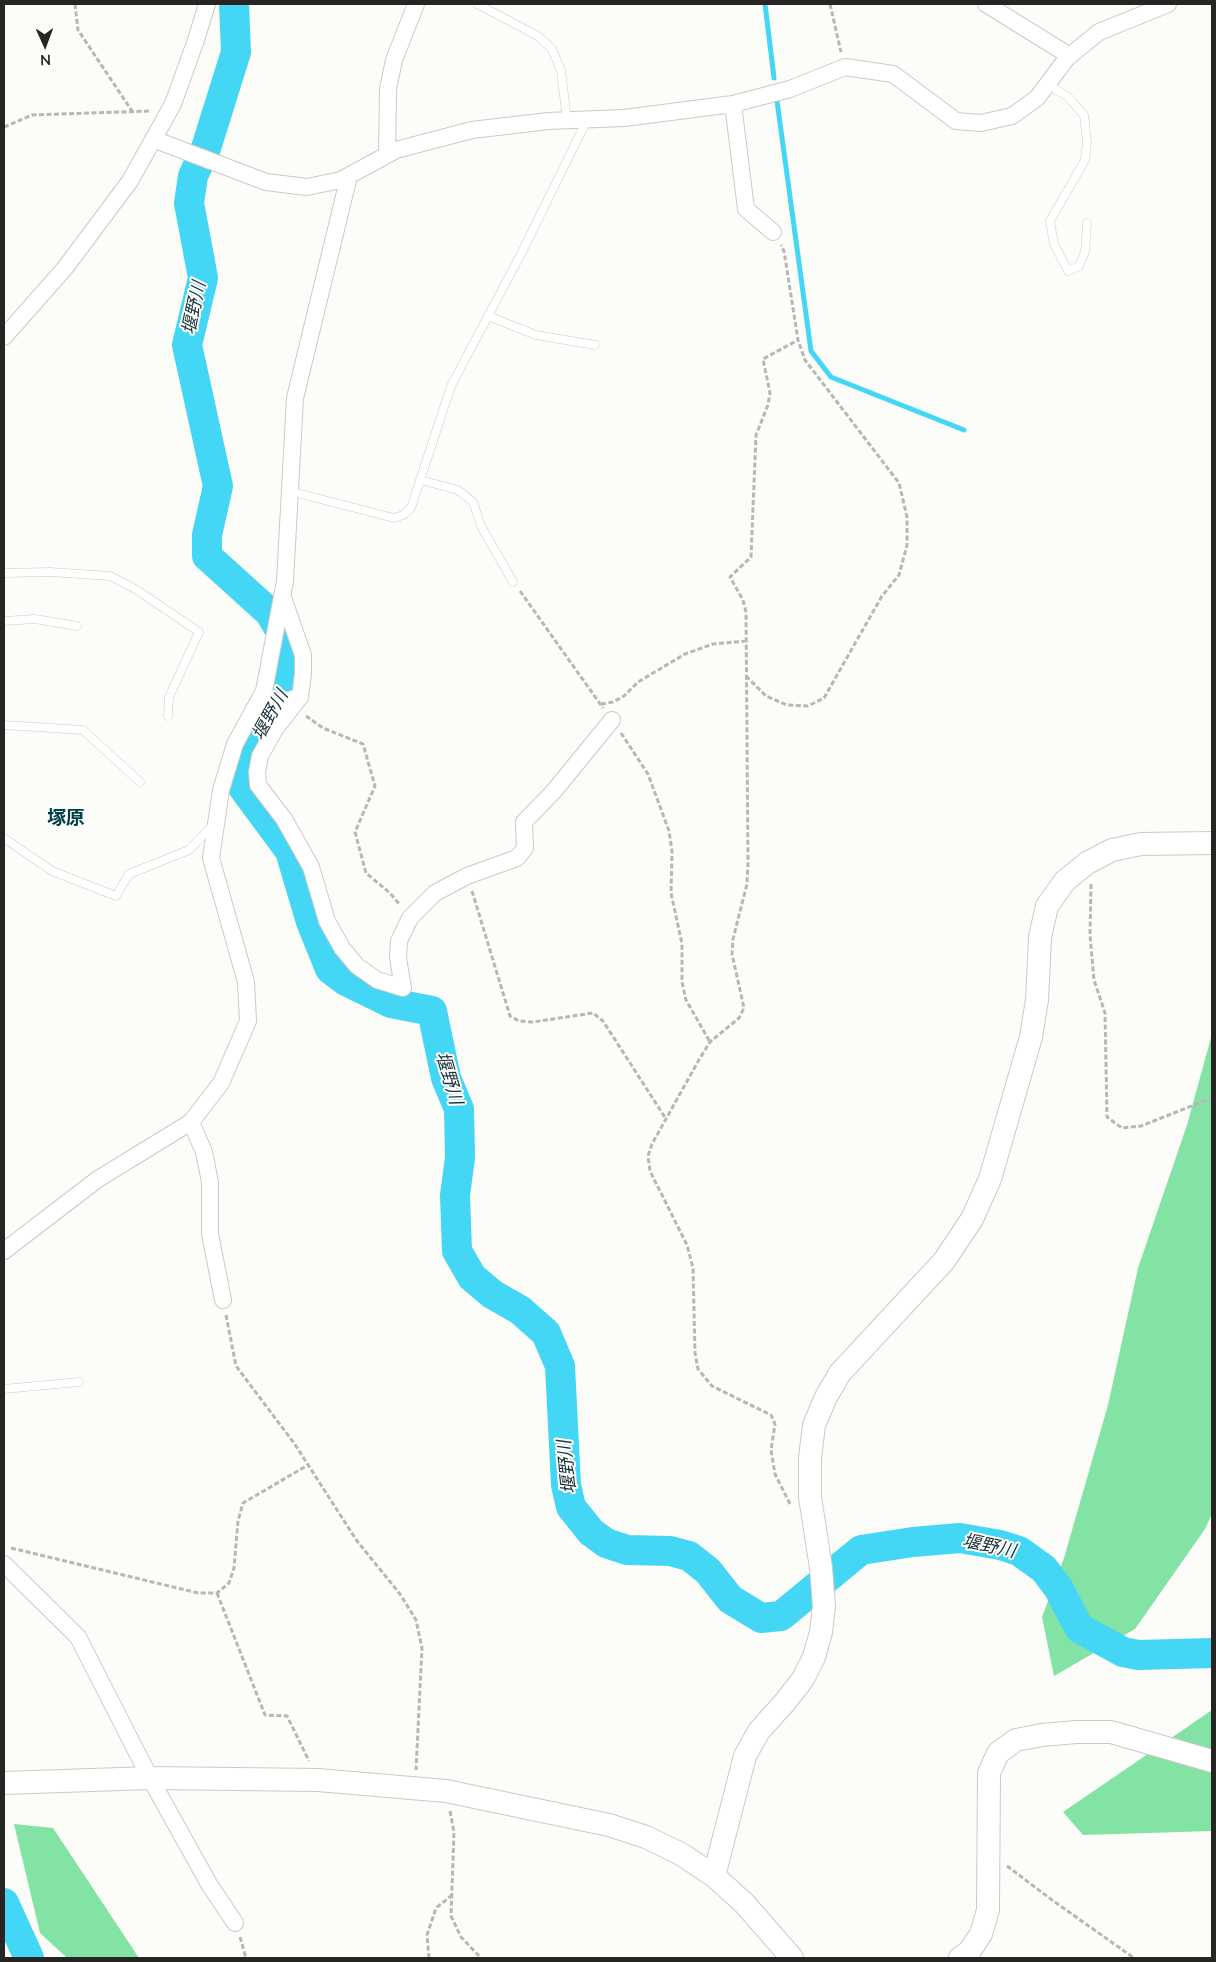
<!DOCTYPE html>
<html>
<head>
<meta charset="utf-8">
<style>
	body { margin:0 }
	#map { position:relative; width:1216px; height:1962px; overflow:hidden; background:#fcfcf9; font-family:Lato,sans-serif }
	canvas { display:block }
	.frame { position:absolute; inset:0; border:5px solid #262524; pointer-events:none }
	.north { position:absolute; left:20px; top:20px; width:50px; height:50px; -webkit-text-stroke:4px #fff; paint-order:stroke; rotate:178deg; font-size:14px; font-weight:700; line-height:20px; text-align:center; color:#262524 }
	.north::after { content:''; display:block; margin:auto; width:18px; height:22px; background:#262524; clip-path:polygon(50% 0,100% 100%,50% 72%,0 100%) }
</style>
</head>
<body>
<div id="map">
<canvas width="1216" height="1962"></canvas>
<div class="frame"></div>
<div class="north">N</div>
</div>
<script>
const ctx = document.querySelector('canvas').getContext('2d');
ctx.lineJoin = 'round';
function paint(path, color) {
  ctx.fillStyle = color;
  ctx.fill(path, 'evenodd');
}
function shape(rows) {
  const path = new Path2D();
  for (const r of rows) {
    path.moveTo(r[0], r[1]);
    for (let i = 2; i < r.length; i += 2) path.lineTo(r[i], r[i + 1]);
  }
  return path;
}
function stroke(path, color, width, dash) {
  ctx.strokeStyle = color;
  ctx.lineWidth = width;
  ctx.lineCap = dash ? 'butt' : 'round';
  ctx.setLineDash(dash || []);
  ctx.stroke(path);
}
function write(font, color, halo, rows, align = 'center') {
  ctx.font = font + ' Lato,"Noto Sans JP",sans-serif';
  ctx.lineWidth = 4;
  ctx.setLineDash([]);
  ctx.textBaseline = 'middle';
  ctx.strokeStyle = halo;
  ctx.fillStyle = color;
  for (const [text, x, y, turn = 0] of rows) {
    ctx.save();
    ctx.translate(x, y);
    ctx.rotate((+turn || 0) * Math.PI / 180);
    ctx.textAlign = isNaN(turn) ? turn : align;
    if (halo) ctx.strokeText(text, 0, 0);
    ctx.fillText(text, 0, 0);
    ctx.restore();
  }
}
paint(shape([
	[1212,1034,1212,1514,1205,1529,1135,1629,1054,1676,1042,1617,1064,1558,1108,1405,1138,1268,1187,1125],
	[1212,1710,1212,1831,1083,1835,1063,1812],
	[14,1824,53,1828,139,1958,67,1958,40,1933]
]), '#82e3a5');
stroke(shape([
	[765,4,774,78],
	[777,101,811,351,831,377,964,430]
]), '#43d7f5', 5);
stroke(shape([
	[234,4,236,52,206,148,193,176,189,203,203,278,187,345,218,486,207,535,207,556,270,613,288,644,288,683,245,760,242,786,290,851,311,922,330,969,346,981,391,1003,432,1011,446,1078,459,1109,460,1158,455,1195,457,1251,472,1277,492,1294,520,1310,546,1333,560,1366,566,1485,571,1507,591,1532,606,1543,627,1550,670,1551,689,1556,708,1571,730,1599,761,1618,781,1616,861,1550,913,1542,960,1538,1000,1545,1019,1551,1044,1569,1059,1589,1079,1628,1123,1652,1138,1655,1212,1653],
	[4,1903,29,1958]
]), '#43d7f5', 30);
const lane = shape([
	[477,4,538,36,552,49,561,71,567,120],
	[1047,84,1067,96,1084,115,1087,142,1085,160,1050,221,1054,244,1068,271,1079,266,1085,252,1087,223],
	[488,316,536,335,595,345],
	[420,480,458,490,473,502,481,526,513,582],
	[289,491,394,518,403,515,411,508,451,386,521,254,587,120],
	[4,573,50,572,110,576,137,590,199,632,169,697,168,716],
	[4,621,35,619,77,626],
	[4,725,83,730,140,782],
	[4,838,52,871,116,896,129,874,189,850,213,825],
	[4,1389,79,1382]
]);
const street = shape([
	[986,4,1070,56],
	[733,104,746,209,773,232],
	[153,139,266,182,307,187,341,180,396,150,472,130,548,121,624,118,733,104,790,89,845,67,893,74,956,121,981,123,1012,116,1037,98,1067,58,1099,32,1168,4],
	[387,155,388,89,394,60,416,4],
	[4,337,65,268,130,181,173,104,196,40,207,4],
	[282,595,303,655,303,674,300,697,275,729,260,756,257,772,258,785,284,819,311,867,327,921,342,948,357,966,377,980,403,988,398,958,399,941,410,918,435,893,467,876,517,858,525,848,524,822,554,791,612,720],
	[253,710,300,697],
	[191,1122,204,1152,210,1182,210,1234,223,1300],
	[4,1251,98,1179,191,1122,221,1083,248,1021,246,982,211,858,221,790,235,744,264,691,285,581,295,398,349,176],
	[4,1564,78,1637,150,1778,209,1884,235,1923]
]);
const secondary = shape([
	[4,1783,150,1778,318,1780,446,1791,609,1825,646,1837,681,1854,714,1876,744,1903,792,1958],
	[714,1876,745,1756,759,1731,785,1702,803,1679,814,1657,821,1632,824,1606,821,1568,810,1497,810,1458,814,1425,826,1397,840,1373,944,1261,972,1219,990,1179,1031,1037,1037,1000,1040,937,1047,906,1065,881,1087,863,1112,850,1141,844,1212,843],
	[960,1958,969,1952,981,1934,988,1910,989,1773,998,1753,1016,1740,1042,1735,1076,1732,1111,1732,1212,1761]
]);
stroke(lane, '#cbcac7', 9);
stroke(street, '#cbcac7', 18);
stroke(secondary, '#cbcac7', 24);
stroke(shape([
	[75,4,78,30,132,111],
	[830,4,841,52],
	[4,127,32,115,151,111],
	[520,591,603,708],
	[746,676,766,696,787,705,808,706,824,698,882,596,899,575,907,545,907,517,899,483,805,360,798,340,784,251,781,245],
	[601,704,613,702,624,696,638,682,685,654,713,644,746,641],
	[306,716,323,728,363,744,375,786,355,832,366,873,390,893,400,905],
	[621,733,648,774,669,831,672,852,671,893,682,944,682,982,686,1000,710,1042],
	[1091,884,1090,935,1094,980,1105,1013,1107,1117,1122,1128,1141,1126,1212,1098],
	[472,891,510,1016,519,1021,533,1022,593,1013,603,1021,666,1119],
	[226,1315,236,1366,294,1443,357,1541,400,1594,416,1620,422,1648,416,1770],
	[790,1504,775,1474,771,1450,775,1424,771,1415,712,1386,698,1369,695,1353,693,1268,687,1245,650,1171,648,1156,652,1144,700,1058,710,1042,739,1018,744,1008,732,954,733,939,747,884,748,863,746,612,743,600,730,577,751,557,756,435,768,405,770,393,763,359,798,340],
	[11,1548,198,1593,217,1593,229,1583,234,1568,238,1521,243,1503,308,1465],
	[217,1593,265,1715,287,1716,309,1761],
	[450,1811,454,1832,451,1916,461,1937,481,1958],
	[1007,1866,1052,1900,1134,1958],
	[240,1937,246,1958],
	[429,1958,427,1935,436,1908,451,1896]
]), '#b7b7b4', 3, [5, 2.5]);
stroke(lane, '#fff', 8);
stroke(street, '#fff', 16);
stroke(secondary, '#fff', 22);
write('italic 18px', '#1c3439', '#fff', [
	["堰野川",194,308,-78],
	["堰野川",270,715,-61],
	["堰野川",449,1078,74],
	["堰野川",567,1467,-96],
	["堰野川",989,1546,12]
]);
write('bold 19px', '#003f48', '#fff', [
	["塚原",66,818]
]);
</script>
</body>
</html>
